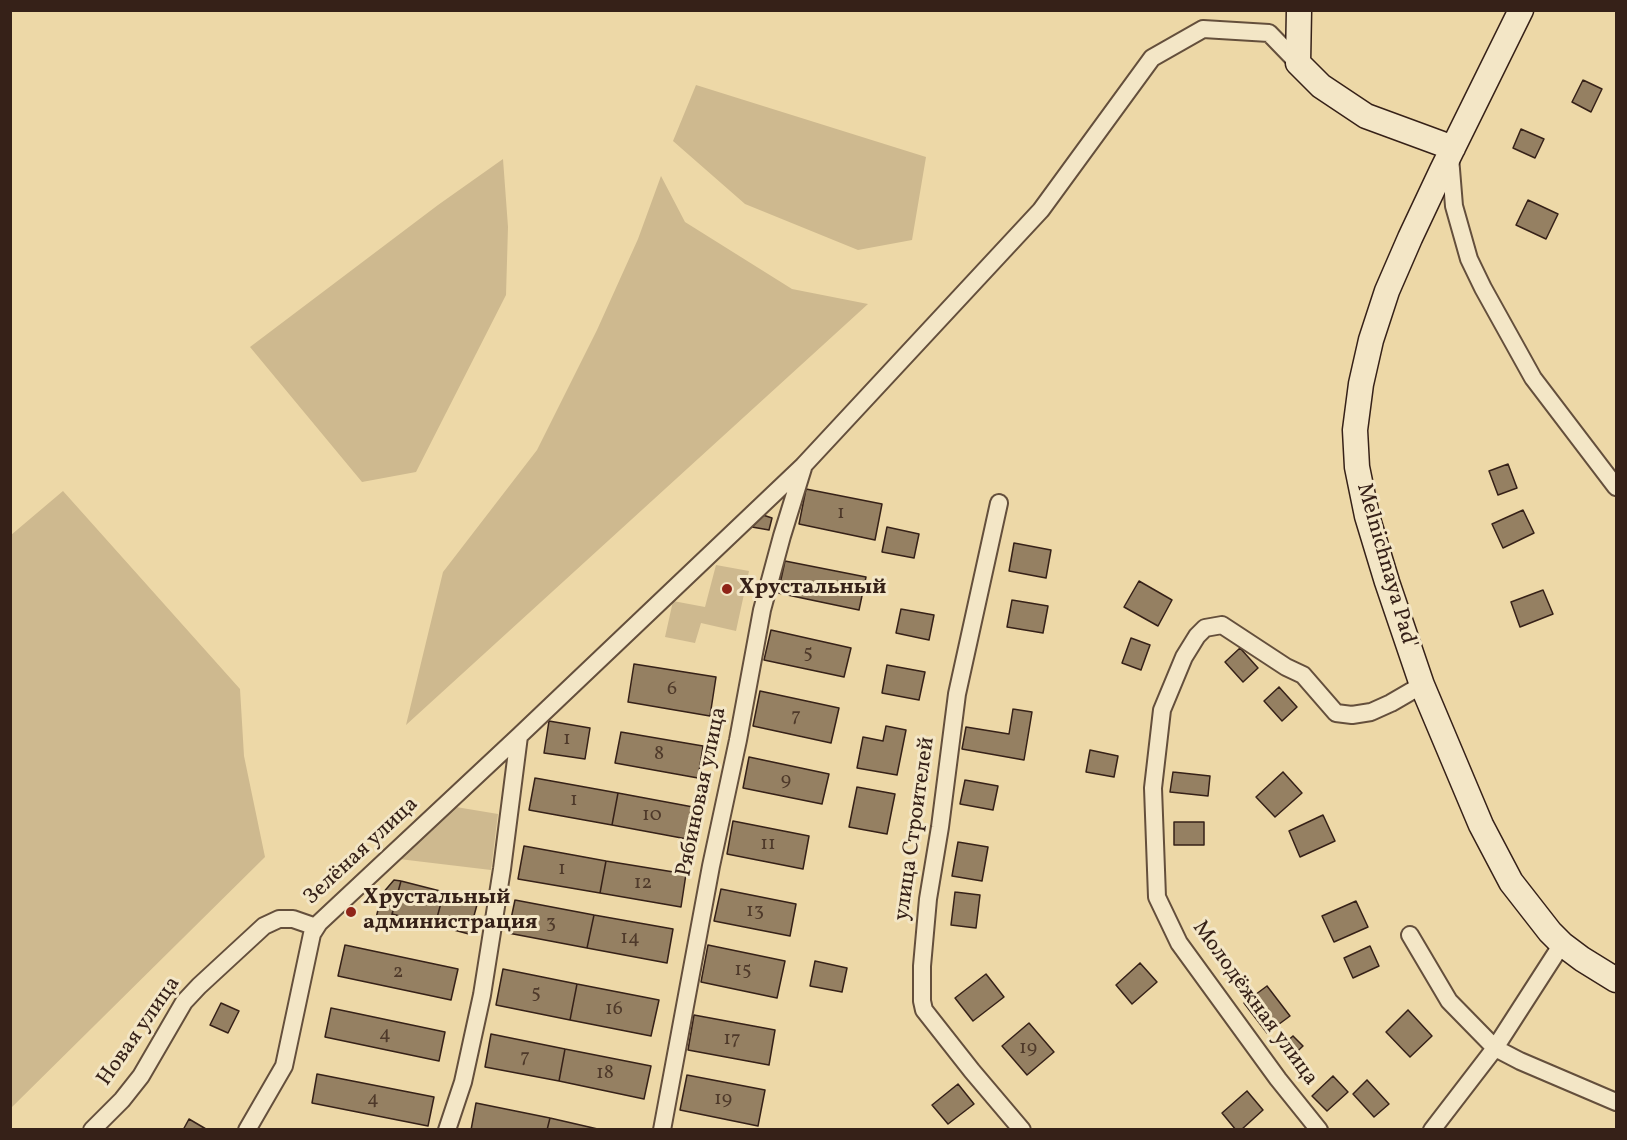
<!DOCTYPE html>
<html>
<head>
<meta charset="utf-8">
<style>
	body { margin:0 }
	#map { position:relative; width:1627px; height:1140px; overflow:hidden; background:#edd8a7; font-family:Vollkorn,serif }
	canvas { display:block }
	.frame { position:absolute; inset:0; border:12px solid #362118; pointer-events:none }
</style>
</head>
<body>
<div id="map">
<canvas width="1627" height="1140"></canvas>
<div class="frame"></div>
</div>
<script>
const ctx = document.querySelector('canvas').getContext('2d');
ctx.lineJoin = 'round';
function paint(path, color) {
  ctx.fillStyle = color;
  ctx.fill(path, 'evenodd');
}
function shape(rows) {
  const path = new Path2D();
  for (const r of rows) {
    path.moveTo(r[0], r[1]);
    for (let i = 2; i < r.length; i += 2) path.lineTo(r[i], r[i + 1]);
  }
  return path;
}
function stroke(path, color, width, dash) {
  ctx.strokeStyle = color;
  ctx.lineWidth = width;
  ctx.lineCap = dash ? 'butt' : 'round';
  ctx.setLineDash(dash || []);
  ctx.stroke(path);
}
function write(font, color, halo, rows, align = 'center') {
  ctx.font = font + ' Vollkorn,serif';
  ctx.lineWidth = 6;
  ctx.setLineDash([]);
  ctx.textBaseline = 'middle';
  ctx.strokeStyle = halo;
  ctx.fillStyle = color;
  for (const [text, x, y, turn = 0] of rows) {
    ctx.save();
    ctx.translate(x, y);
    ctx.rotate((+turn || 0) * Math.PI / 180);
    ctx.textAlign = isNaN(turn) ? turn : align;
    if (halo) ctx.strokeText(text, 0, 0);
    ctx.fillText(text, 0, 0);
    ctx.restore();
  }
}
paint(shape([
	[696,85,926,157,912,240,858,250,745,204,673,141],
	[503,159,508,227,506,295,416,472,362,482,250,347,438,205],
	[661,176,685,222,792,289,868,304,406,725,443,572,537,450,597,330,638,239],
	[63,491,240,689,244,756,265,857,11,1108,11,535],
	[716,565,749,571,736,631,701,623,695,643,665,637,673,601,705,607],
	[456,807,498,814,491,870,399,859]
]), '#ceb98f');
const building = shape([
	[1583,80,1602,89,1591,112,1572,102,1583,80],
	[1521,129,1544,139,1535,158,1513,148,1521,129],
	[1528,200,1558,214,1546,239,1516,225,1528,200],
	[1508,464,1517,488,1498,495,1489,471,1508,464],
	[806,489,882,504,875,540,799,524,806,489],
	[1523,510,1534,533,1503,548,1492,524,1523,510],
	[763,515,772,518,769,530,752,527,763,515],
	[887,527,919,534,914,558,882,552,887,527],
	[1014,543,1051,550,1046,578,1009,571,1014,543],
	[785,561,866,577,859,610,778,593,785,561],
	[1139,581,1172,600,1158,626,1124,607,1139,581],
	[1543,590,1553,614,1520,627,1511,602,1543,590],
	[1012,600,1048,606,1043,633,1007,627,1012,600],
	[901,609,934,615,929,640,896,633,901,609],
	[771,630,851,648,844,677,764,660,771,630],
	[1131,638,1150,645,1141,670,1122,663,1131,638],
	[1240,648,1258,668,1243,682,1225,662,1240,648],
	[634,664,716,677,710,716,628,702,634,664],
	[887,665,925,672,919,700,882,693,887,665],
	[1279,687,1297,707,1282,721,1264,701,1279,687],
	[760,691,839,708,831,743,753,726,760,691],
	[1013,709,1032,712,1024,760,962,749,966,727,1009,734,1013,709],
	[549,721,590,728,585,759,544,753,549,721],
	[886,726,906,730,897,775,857,768,863,737,883,741,886,726],
	[621,732,703,746,698,778,615,763,621,732],
	[1090,750,1118,756,1114,777,1086,772,1090,750],
	[749,757,829,774,822,804,743,788,749,757],
	[1173,772,1210,776,1208,796,1170,792,1173,772],
	[1283,772,1302,793,1275,817,1256,797,1283,772],
	[535,778,618,793,612,825,529,810,535,778],
	[965,780,998,786,993,810,960,804,965,780],
	[857,787,895,794,887,834,849,827,857,787],
	[618,793,693,807,687,839,612,825,618,793],
	[1323,815,1335,841,1300,857,1289,831,1323,815],
	[733,821,809,836,803,869,727,854,733,821],
	[1174,822,1204,822,1204,845,1174,845,1174,822],
	[958,842,988,847,982,881,952,876,958,842],
	[524,846,606,861,600,893,518,879,524,846],
	[606,861,686,874,681,907,600,893,606,861],
	[394,880,401,881,390,922,376,918,382,894,394,880],
	[401,881,444,892,435,925,392,914,401,881],
	[721,889,796,904,790,936,714,921,721,889],
	[444,892,478,901,469,934,435,925,444,892],
	[955,892,980,895,976,928,951,925,955,892],
	[515,900,594,915,587,948,508,933,515,900],
	[1356,901,1368,927,1334,942,1322,916,1356,901],
	[594,915,673,929,667,963,587,948,594,915],
	[345,945,458,969,451,1000,338,976,345,945],
	[708,945,785,961,777,998,701,982,708,945],
	[1370,946,1379,966,1353,978,1344,958,1370,946],
	[815,961,847,968,842,992,810,986,815,961],
	[1140,963,1157,982,1132,1004,1116,985,1140,963],
	[503,969,577,984,570,1020,496,1005,503,969],
	[986,974,1004,997,973,1021,955,998,986,974],
	[577,984,659,1000,651,1036,570,1020,577,984],
	[1267,986,1290,1016,1267,1033,1244,1003,1267,986],
	[221,1003,239,1011,228,1033,210,1025,221,1003],
	[331,1008,445,1032,439,1061,325,1037,331,1008],
	[1408,1010,1432,1036,1410,1057,1386,1032,1408,1010],
	[694,1015,775,1030,769,1065,688,1050,694,1015],
	[1029,1023,1054,1052,1027,1075,1002,1046,1029,1023],
	[491,1034,565,1049,559,1081,485,1067,491,1034],
	[1293,1036,1303,1046,1289,1059,1279,1048,1293,1036],
	[565,1049,651,1066,644,1099,559,1081,565,1049],
	[317,1074,434,1097,428,1126,312,1103,317,1074],
	[687,1075,765,1090,758,1126,680,1110,687,1075],
	[1333,1076,1348,1092,1327,1111,1312,1096,1333,1076],
	[1367,1080,1389,1104,1374,1117,1353,1094,1367,1080],
	[958,1084,974,1104,948,1124,932,1105,958,1084],
	[1247,1091,1263,1110,1241,1130,1236,1130,1222,1113,1247,1091],
	[476,1103,550,1118,547,1130,471,1130,476,1103],
	[550,1118,602,1130,547,1130,550,1118],
	[189,1119,206,1129,206,1130,183,1130,189,1119]
]);
paint(building, '#958062');
stroke(building, '#362118', 1.5);
const street = shape([
	[1450,157,1454,206,1469,259,1483,288,1533,378,1616,487],
	[999,503,957,694,940,827,928,899,922,966,922,1001,924,1010,972,1071,1022,1130],
	[1410,935,1449,1001,1495,1048,1520,1061,1616,1102],
	[92,1130,122,1100,141,1076,184,1002,199,986,264,926,279,919,293,919,316,927],
	[247,1130,284,1066,312,934,319,923,519,736,803,466,1041,210,1152,58,1203,29,1269,33,1298,63],
	[447,1130,463,1082,482,995,502,869,519,736],
	[662,1130,711,866,738,740,762,610,782,536,803,468],
	[1319,1130,1278,1079,1179,943,1157,897,1153,788,1162,710,1184,657,1197,636,1205,628,1222,625,1286,667,1303,675,1336,713,1352,715,1371,712,1391,703,1422,685],
	[1432,1130,1495,1048,1562,944]
]);
const secondary = shape([
	[1299,10,1298,63,1321,86,1366,116,1453,148],
	[1521,10,1442,170,1410,238,1387,291,1371,340,1361,384,1355,430,1357,467,1367,516,1387,582,1422,685,1481,825,1511,882,1550,932,1562,944,1582,959,1616,980]
]);
stroke(street, '#644f3c', 20);
stroke(secondary, '#362118', 27);
stroke(street, '#f3e6c6', 16);
stroke(secondary, '#f3e6c6', 24);
for (const [x, y, r, color] of [
	[727,589,6,"#8f2418"],
	[351,912,6,"#8f2418"]
]) {
  const dot = new Path2D();
  dot.arc(x, y, r, 0, 2 * Math.PI);
  ctx.fillStyle = color;
  ctx.fill(dot);
  stroke(dot, '#f3e6c6', 2);
}
write('20px', '#4e392a', null, [
	["1",841,514],
	["5",808,654],
	["6",672,690],
	["7",796,717],
	["1",567,740],
	["8",659,755],
	["9",786,781],
	["1",574,801],
	["10",652,816],
	["11",768,845],
	["1",562,870],
	["12",643,884],
	["13",755,912],
	["3",551,924],
	["14",630,939],
	["15",743,971],
	["2",398,973],
	["5",536,994],
	["16",614,1010],
	["4",385,1035],
	["17",732,1040],
	["19",1028,1049],
	["7",525,1058],
	["18",605,1074],
	["4",373,1100],
	["19",723,1100]
]);
write('22px', '#362118', '#f3e6c6', [
	["Melnichnaya Pad'",1385,566,74],
	["Рябиновая улица",703,792,-78],
	["улица Строителей",916,829,-82],
	["Зелёная улица",362,852,-43],
	["Молодёжная улица",1254,1004,54],
	["Новая улица",140,1032,-55]
]);
write('bold 22px', '#362118', '#f3e6c6', [
	["Хрустальный",739,589],
	["Хрустальный",363,899],
	["администрация",363,924]
], 'left');
</script>
</body>
</html>
